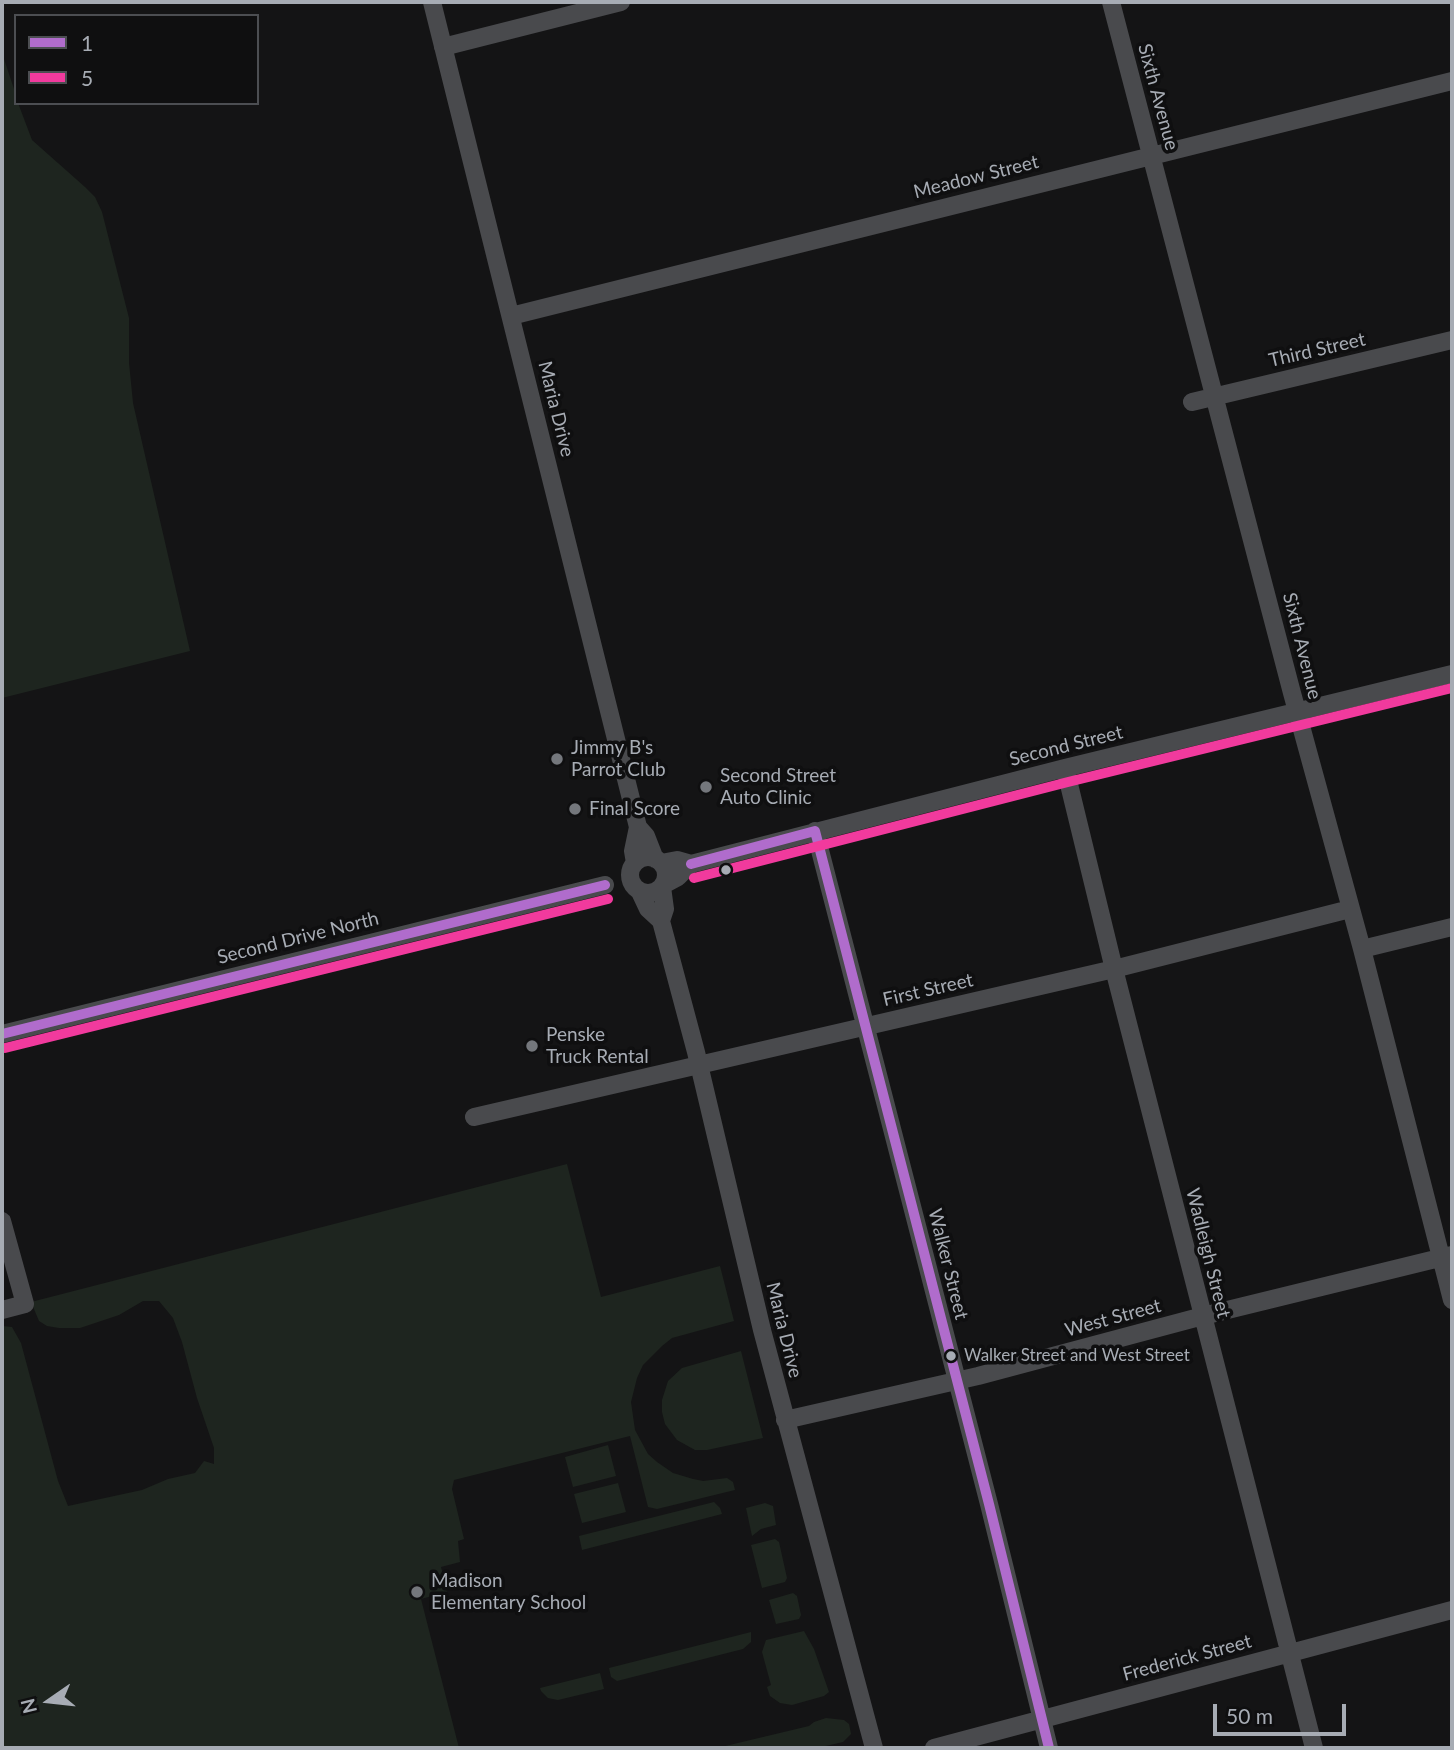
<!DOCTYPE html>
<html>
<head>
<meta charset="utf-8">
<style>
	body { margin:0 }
	#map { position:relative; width:1454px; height:1750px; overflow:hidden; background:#141415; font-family:Lato,sans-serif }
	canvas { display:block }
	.frame { position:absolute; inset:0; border:4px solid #a7acb4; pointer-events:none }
	.legend { position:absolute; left:14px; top:14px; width:245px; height:91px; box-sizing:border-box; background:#0f0f10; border:2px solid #4c4e52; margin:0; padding:9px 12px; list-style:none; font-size:21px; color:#a7acb4 }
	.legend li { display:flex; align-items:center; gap:14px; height:35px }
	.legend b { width:35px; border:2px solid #4c4e52 }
	.north { position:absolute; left:14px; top:1666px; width:70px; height:70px; -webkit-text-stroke:5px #0f0f10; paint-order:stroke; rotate:256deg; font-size:19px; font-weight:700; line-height:28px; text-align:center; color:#a7acb4 }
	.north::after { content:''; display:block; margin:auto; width:24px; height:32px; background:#a7acb4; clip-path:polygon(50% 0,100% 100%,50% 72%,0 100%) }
	.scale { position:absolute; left:1213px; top:1704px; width:133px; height:32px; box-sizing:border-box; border:4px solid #a7acb4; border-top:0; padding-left:9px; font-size:21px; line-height:24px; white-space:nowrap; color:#a7acb4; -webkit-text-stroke:5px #0f0f10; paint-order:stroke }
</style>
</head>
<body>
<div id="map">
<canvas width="1454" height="1750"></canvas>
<div class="frame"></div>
<ul class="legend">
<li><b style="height:9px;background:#b06ccc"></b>1</li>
<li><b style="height:9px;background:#f13a9d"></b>5</li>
</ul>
<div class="north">N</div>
<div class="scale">50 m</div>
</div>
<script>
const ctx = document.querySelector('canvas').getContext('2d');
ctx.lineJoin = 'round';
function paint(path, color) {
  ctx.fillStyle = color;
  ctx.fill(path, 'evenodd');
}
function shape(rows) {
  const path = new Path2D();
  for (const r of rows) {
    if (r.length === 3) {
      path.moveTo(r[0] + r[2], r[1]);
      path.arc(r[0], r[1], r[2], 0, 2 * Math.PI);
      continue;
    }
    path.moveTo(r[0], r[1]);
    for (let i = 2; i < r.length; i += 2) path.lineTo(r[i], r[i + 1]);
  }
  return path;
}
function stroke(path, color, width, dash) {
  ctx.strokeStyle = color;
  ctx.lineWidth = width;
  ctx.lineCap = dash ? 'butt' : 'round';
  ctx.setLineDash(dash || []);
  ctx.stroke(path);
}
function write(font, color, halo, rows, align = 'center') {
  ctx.font = font + ' Lato,sans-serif';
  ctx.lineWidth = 7;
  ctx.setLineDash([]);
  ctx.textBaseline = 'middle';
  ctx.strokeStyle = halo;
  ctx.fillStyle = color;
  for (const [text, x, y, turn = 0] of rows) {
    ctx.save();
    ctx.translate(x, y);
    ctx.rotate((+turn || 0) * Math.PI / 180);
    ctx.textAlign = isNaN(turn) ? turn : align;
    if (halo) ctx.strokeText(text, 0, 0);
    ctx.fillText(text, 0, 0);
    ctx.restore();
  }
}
paint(shape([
	[2,59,4,59,16,95,16,103,18,103,32,140,85,187,95,197,102,212,129,318,129,363,133,403,190,651,2,698],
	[567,1164,601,1297,720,1266,734,1321,672,1338,662,1346,643,1365,637,1378,631,1402,635,1430,648,1454,657,1462,673,1473,693,1479,703,1481,727,1478,733,1482,735,1490,657,1509,648,1507,630,1436,454,1480,452,1489,464,1539,458,1541,460,1562,441,1567,447,1592,421,1599,459,1748,2,1748,2,1326,12,1327,21,1343,58,1481,68,1506,142,1490,168,1479,195,1473,204,1461,214,1464,214,1448,197,1398,182,1342,173,1318,159,1301,143,1301,119,1315,80,1328,59,1328,47,1326,39,1321,31,1302],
	[741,1351,763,1438,707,1450,695,1450,677,1440,665,1424,662,1412,662,1400,668,1381,682,1368],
	[608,1445,616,1476,573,1487,565,1457],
	[618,1483,626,1512,582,1523,574,1494],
	[714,1502,720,1508,722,1514,582,1550,579,1536],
	[765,1503,773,1506,776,1525,761,1529,752,1536,746,1508],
	[775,1539,779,1542,787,1578,785,1582,762,1588,751,1545],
	[793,1593,797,1596,801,1615,799,1619,776,1624,769,1600],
	[804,1631,814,1649,829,1692,824,1696,792,1705,780,1703,770,1696,767,1687,771,1685,762,1652,766,1640],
	[751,1632,751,1642,743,1649,617,1681,611,1677,609,1668],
	[600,1673,604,1689,558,1700,548,1698,541,1691,540,1688],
	[826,1718,844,1720,849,1724,851,1734,843,1742,817,1748,717,1748,809,1726,814,1722]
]), '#1e251f');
stroke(shape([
	[432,2,638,827],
	[1111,2,1292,693,1362,949,1452,1300],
	[443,47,621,2],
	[511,316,1452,81],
	[1192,402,1452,340],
	[1065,768,1114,969,1314,1748],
	[815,831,989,1504,1049,1748],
	[648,875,18],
	[635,863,633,851,638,827,646,836,655,859],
	[661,863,677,860,691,864,678,877,663,885],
	[691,864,1065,768,1452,674],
	[640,892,648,909,661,921,665,909,662,887],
	[661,921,696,1052,762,1330,874,1748],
	[1362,949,1452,927],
	[2,1034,605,885],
	[474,1117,1114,969,1350,909],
	[2,1221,25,1304,2,1310],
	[785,1420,978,1376,1203,1316,1452,1255],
	[934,1748,1452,1610]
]), '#494a4d', 18);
stroke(shape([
	[691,864,815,831,989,1504,1049,1748],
	[2,1034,605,885]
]), '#b06ccc', 10);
stroke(shape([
	[694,878,1068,782,1452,688],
	[5,1048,608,899]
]), '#f13a9d', 10);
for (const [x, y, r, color] of [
	[557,759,7,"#74777c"],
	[706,787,7,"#74777c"],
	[575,809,7,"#74777c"],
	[726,870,6,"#a7acb4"],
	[532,1046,7,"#74777c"],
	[951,1356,6,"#a7acb4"],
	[417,1592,7,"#74777c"]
]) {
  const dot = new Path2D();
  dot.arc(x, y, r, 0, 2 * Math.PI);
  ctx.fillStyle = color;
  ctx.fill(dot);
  stroke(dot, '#0f0f10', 2.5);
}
write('17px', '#a7acb4', '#0f0f10', [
	["Walker Street and West Street",964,1356]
], 'left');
write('19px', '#a7acb4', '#0f0f10', [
	["Sixth Avenue",1158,97,75],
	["Meadow Street",976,177,-14],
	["Third Street",1317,350,-13],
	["Maria Drive",556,409,76],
	["Sixth Avenue",1302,646,76],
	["Second Street",1066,746,-14],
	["Second Drive North",298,938,-14],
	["First Street",928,990,-13],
	["Wadleigh Street",1208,1253,76],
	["Walker Street",948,1264,76],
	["West Street",1113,1318,-15],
	["Maria Drive",784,1330,76],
	["Frederick Street",1187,1658,-15]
]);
write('19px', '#a7acb4', '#0f0f10', [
	["Jimmy B's",571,748],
	["Parrot Club",571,770],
	["Second Street",720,776],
	["Auto Clinic",720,798],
	["Final Score",589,809],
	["Penske",546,1035],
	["Truck Rental",546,1057],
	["Madison",431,1581],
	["Elementary School",431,1603]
], 'left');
</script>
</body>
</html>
